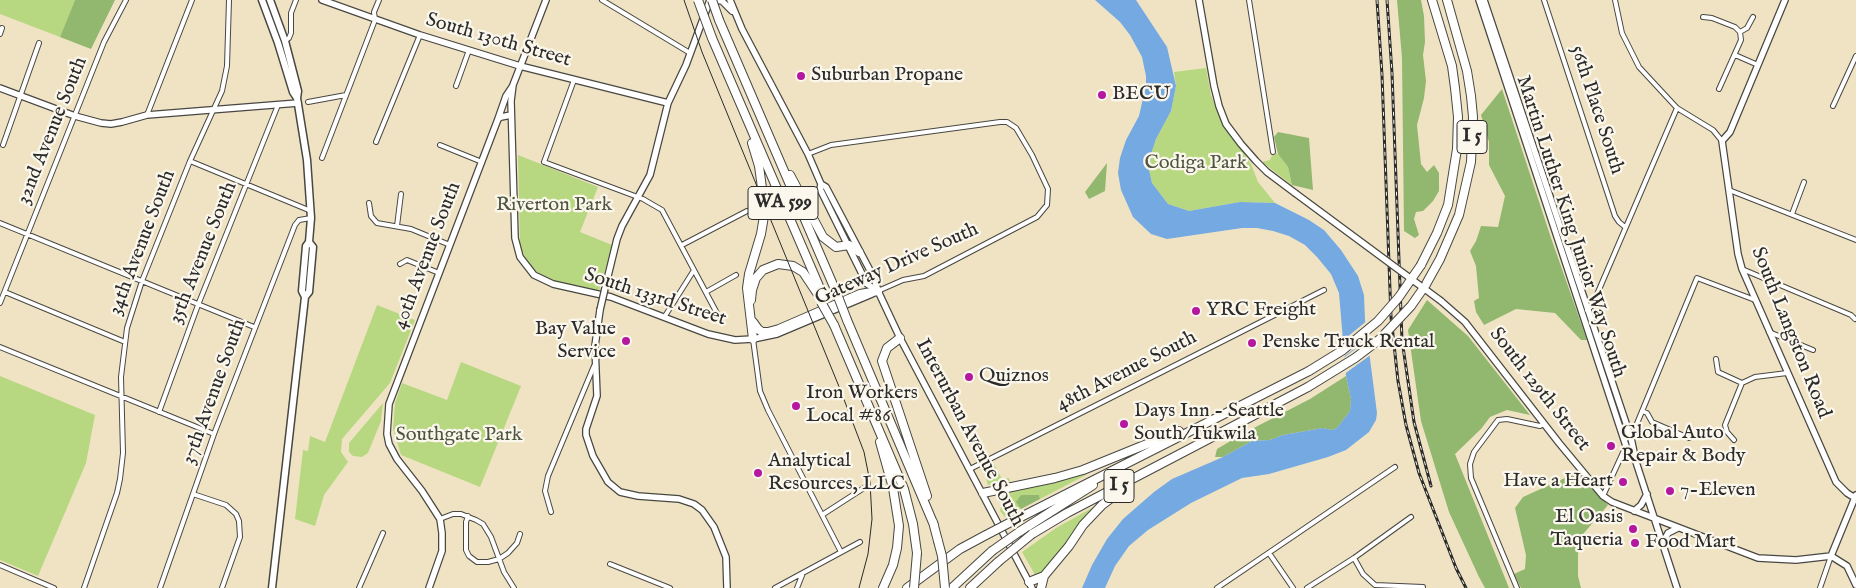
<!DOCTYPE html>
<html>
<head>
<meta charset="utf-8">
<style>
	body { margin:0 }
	canvas { display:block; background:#efe3c4 }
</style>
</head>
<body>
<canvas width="1856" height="588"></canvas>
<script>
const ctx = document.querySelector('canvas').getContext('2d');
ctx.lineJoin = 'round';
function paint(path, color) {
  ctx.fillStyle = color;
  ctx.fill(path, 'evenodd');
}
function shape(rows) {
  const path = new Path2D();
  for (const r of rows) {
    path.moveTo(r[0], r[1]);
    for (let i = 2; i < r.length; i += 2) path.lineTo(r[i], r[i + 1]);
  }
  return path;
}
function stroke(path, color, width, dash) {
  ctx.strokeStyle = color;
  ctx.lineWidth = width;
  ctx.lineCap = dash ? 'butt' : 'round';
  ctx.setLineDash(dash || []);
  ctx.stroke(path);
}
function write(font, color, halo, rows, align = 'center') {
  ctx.font = font + ' "IM FELL English",serif';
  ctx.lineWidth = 4.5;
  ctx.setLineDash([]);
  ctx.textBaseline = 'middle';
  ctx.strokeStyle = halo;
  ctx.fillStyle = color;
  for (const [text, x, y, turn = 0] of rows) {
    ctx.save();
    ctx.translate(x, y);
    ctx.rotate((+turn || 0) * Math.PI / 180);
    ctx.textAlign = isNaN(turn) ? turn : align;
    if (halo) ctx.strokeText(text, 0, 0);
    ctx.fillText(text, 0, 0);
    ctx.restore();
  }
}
paint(shape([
	[0,0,75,0,60,37,0,14],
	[1206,68,1211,95,1220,118,1251,164,1258,182,1275,203,1240,202,1189,211,1168,204,1152,183,1149,170,1151,154,1156,139,1171,111,1176,86,1174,72],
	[1273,153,1278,154,1288,167,1292,185,1262,162,1270,160],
	[518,155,598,187,580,232,612,245,599,291,556,282,546,278,533,269,525,257,520,246],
	[377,305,415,320,390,383,342,439,341,452,348,462,324,495,315,526,295,519,303,450,308,451,310,436,325,442],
	[461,362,521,386,480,487,401,455,393,429,395,403,402,383,447,400],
	[0,376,95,415,86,463,38,576,0,560],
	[383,403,381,421,368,453,362,457,353,456,349,452,349,443],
	[993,462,1002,479,1009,478,1010,481,988,485,984,472,980,470],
	[1086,473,1086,475,1040,499,1039,495,1021,495,1017,502,1021,509,1005,517,1000,511,1005,491,1045,484],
	[1099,504,1081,523,1049,566,1041,574,1035,575,1022,552,1056,528]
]), '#b7d880');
paint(shape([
	[75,0,115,0,91,49,60,37],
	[1397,0,1421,0,1424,16,1425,42,1423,55,1426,81,1424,98,1417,125,1421,164,1427,172,1434,165,1439,173,1439,191,1433,201,1423,211,1416,212,1414,219,1419,235,1415,238,1404,231,1402,58],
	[1502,89,1551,238,1587,340,1581,340,1555,313,1516,309,1484,325,1476,312,1474,301,1479,298,1476,266,1470,251,1476,241,1481,226,1498,227,1505,196,1489,165,1489,142,1481,115],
	[1278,132,1309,138,1313,190,1292,185,1288,167,1278,154,1274,137],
	[1107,163,1105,191,1089,199,1085,192],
	[1427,300,1468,336,1530,415,1507,410,1490,417,1481,429,1455,454,1509,588,1485,588,1479,577,1449,512,1421,421,1408,330],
	[1346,376,1351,399,1350,411,1337,428,1332,430,1323,428,1283,435,1270,440,1252,441,1223,457,1215,457,1217,449,1244,433,1310,399],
	[1578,472,1608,505,1584,533,1578,554,1578,576,1581,588,1521,588,1514,574,1525,569,1526,555,1515,508,1523,497],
	[1021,495,1039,495,1040,499,1021,509,1016,502]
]), '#91b86e');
paint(shape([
	[1095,0,1136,0,1167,47,1176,86,1171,111,1156,139,1151,154,1149,170,1152,183,1168,204,1189,211,1240,202,1275,203,1309,220,1324,230,1341,250,1358,276,1364,295,1365,320,1377,413,1376,420,1369,432,1346,450,1328,457,1269,474,1242,478,1191,503,1148,530,1129,546,1115,566,1105,588,1082,588,1092,565,1107,539,1123,519,1154,492,1172,479,1223,457,1252,441,1270,440,1283,435,1323,428,1332,430,1337,428,1350,411,1351,399,1346,376,1339,293,1331,274,1317,257,1305,245,1289,236,1273,231,1257,228,1242,228,1167,239,1151,234,1133,217,1121,190,1118,173,1120,158,1126,140,1139,116,1146,85,1146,76,1142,57,1130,35,1120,22]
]), '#75a9e2');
paint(shape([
	[1368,320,1370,337,1342,358,1341,342],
	[1370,338,1372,354,1343,375,1342,359]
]), '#efe3c4');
const street = shape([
	[602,0,690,53],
	[1249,0,1273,152],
	[1544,0,1615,216,1619,222,1625,227],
	[1615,0,1622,33,1639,67,1677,108,1713,130,1722,141],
	[1703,17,1712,18,1735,27,1740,32],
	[0,34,2,28],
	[285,41,289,38,291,33,291,13,296,0],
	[1735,55,1758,65],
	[574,80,544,162,643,199,662,210,719,317],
	[456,86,469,50],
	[1719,89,1741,40,1740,32,1747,28,1753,17],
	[308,102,346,95],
	[1833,106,1856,56],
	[147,115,192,0],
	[376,142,420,35],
	[3,145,39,43],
	[440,145,482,162],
	[808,154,831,145,1000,122,1007,122,1016,128,1032,155,1048,189,1047,205,1037,217,924,276,903,280,878,291],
	[322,158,375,20,374,12,379,0],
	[190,161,311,211],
	[1729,190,1856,240],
	[369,203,371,216,377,223,411,229,450,245],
	[1792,214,1804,182],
	[0,223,254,327],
	[397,226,401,194],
	[682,245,747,211],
	[400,264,407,260,439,273],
	[1742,269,1851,315,1855,319],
	[5,292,125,342],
	[706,292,736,275],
	[0,303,104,42,126,0],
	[1587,310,1592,306,1677,108],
	[665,316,694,270],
	[1769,332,1813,350],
	[753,339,760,391,768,410,841,552],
	[0,347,214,434],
	[1716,359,1718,372,1742,383],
	[1642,411,1647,413,1652,422,1689,438],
	[159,412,198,305,278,105],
	[1631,438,1697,278,1755,300],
	[1734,440,1727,432,1725,425,1742,383,1755,377,1787,373],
	[970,469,1324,290],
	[193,494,226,505,236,514,239,521,240,537,222,588],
	[1603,496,1626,446],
	[551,512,545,491,548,476,594,366],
	[822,515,867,486],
	[468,516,466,522,466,550,469,556,477,562,488,562,499,559,508,553,517,543,520,534],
	[440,519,453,514,461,514,476,520,483,524,491,537,504,572,514,588],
	[1269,553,1293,588],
	[1354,558,1363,574,1375,585,1423,587],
	[610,564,670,588],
	[0,565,54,588],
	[84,588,117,493,120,479,123,453,121,377,127,328,142,281,190,161,222,91,227,66,229,0],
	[160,588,214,434,295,225,299,220,311,218],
	[359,588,383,533],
	[775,588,860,542],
	[797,588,803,573],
	[1217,588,1395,467],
	[1307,588,1354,558,1411,517],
	[1517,588,1471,478,1470,464,1474,452,1498,420,1507,419,1540,426,1544,424],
	[1820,588,1831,556]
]);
const secondary = shape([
	[322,0,420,35,520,66,668,103],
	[546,0,513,85,511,101,515,238,520,257,534,275,553,284,611,297,708,334,735,340,753,339,777,334,872,294],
	[730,0,742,29,808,154,821,184,826,187,874,278,878,291,900,338,1032,588],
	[1199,0,1214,86,1219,106,1226,124,1241,144,1256,161,1267,172,1295,193],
	[1479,0,1626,446,1635,460],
	[1484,0,1631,438,1636,462,1677,588],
	[1785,0,1730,132,1722,141,1738,254,1742,269,1836,482,1847,493,1855,498],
	[712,3,715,0,722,1,732,11],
	[0,88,75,116,101,123,111,124,122,122,147,115,298,103],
	[498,119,506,96,512,87],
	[821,184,820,189,867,284,878,291],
	[606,284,617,239,622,226,650,175,668,103,686,65,710,0],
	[1441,301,1465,322,1559,443,1603,496,1612,502,1758,558,1796,560,1831,556],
	[600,310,595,346,597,396,586,429,586,435,593,456,608,482,620,492,638,496,679,499,694,504,702,510,714,527,726,557,727,588],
	[1634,511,1641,505,1647,494],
	[1663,543,1668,533,1678,528],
	[1831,556,1856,495],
	[1831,556,1847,566,1856,585],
	[429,588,442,551,442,533,440,519,422,491,397,459,389,444,387,434,389,404,498,119,501,117,511,115]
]);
const primary = shape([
	[262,0,278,43,293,92,297,98,307,160,311,218,309,242,306,246,302,291,305,297],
	[270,0,285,41,298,91,297,98],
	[272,588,305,297,309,292,313,247,309,242]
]);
const highway = shape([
	[719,20,837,294],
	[712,38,825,300],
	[752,143,759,166,765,210,761,234,749,274,747,288,753,339],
	[790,175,823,237,836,247,849,245,859,252],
	[1421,265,1437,233,1448,205,1457,149,1458,117,1455,88,1452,66,1432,0],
	[1425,286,1440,259,1459,215,1471,162,1473,117,1471,96,1467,71,1447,0],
	[751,300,752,290,756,278,763,270,778,264,793,266,803,272,817,293],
	[847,320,934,525],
	[753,322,758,329,762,332,768,332,779,329,860,294,878,291],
	[834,325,904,489,913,524,917,553],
	[900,338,887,348,882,361,927,496],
	[880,442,893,488,899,526,897,548,893,565,883,588],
	[983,493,1055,478,1083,470,1179,431],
	[933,522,938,541],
	[1011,522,1309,371],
	[1019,532,1093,485],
	[1032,534,1067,513,1308,387],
	[1029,582,1044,576],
	[907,588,960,549,986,535],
	[952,588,992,551],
	[970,588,998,562],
	[1041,588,1044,576,1069,546,1083,525,1102,505,1126,487]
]);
stroke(street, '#484742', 6);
stroke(secondary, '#484742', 8);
stroke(primary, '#484742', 9);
stroke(highway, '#484742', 10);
stroke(street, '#fff', 4);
stroke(secondary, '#fff', 5.5);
stroke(primary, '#fff', 6);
stroke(highway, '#fff', 8);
stroke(shape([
	[684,0,702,52,840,389,864,452,870,482,872,519,868,554,859,588]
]), '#2b2b2b', 1);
const rail = shape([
	[1377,0,1382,75,1391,317,1398,381,1406,425,1419,473,1456,568,1466,588],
	[1387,0,1392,73,1402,340,1414,422,1431,486]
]);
stroke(rail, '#2b2b2b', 3);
stroke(rail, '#fbf7ec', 1, [4]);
const secondaryBridge = shape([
	[1295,193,1441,301],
	[600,310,606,284]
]);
const highwayBridge = shape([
	[698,0,712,38],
	[712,0,719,20],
	[837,294,847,320],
	[821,302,834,325],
	[1309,371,1343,350,1378,321,1399,297,1421,265],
	[1308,387,1355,358,1380,339,1411,306,1425,286],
	[986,535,1011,522],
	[938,541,942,556,945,588],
	[992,551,1019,532],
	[998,562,1032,534],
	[914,588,917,553]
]);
stroke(secondaryBridge, '#484742', 8, []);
stroke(highwayBridge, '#484742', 10, []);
stroke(secondaryBridge, '#fff', 5.5);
stroke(highwayBridge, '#fff', 8);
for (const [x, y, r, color] of [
	[801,76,5,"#b5179e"],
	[1102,95,5,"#b5179e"],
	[1196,311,5,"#b5179e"],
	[626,341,5,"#b5179e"],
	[1252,343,5,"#b5179e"],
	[969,377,5,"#b5179e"],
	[796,406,5,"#b5179e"],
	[1124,424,5,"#b5179e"],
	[1611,446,5,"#b5179e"],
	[758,473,5,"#b5179e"],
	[1623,482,5,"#b5179e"],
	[1670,491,5,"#b5179e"],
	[1633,529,5,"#b5179e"],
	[1635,543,5,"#b5179e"]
]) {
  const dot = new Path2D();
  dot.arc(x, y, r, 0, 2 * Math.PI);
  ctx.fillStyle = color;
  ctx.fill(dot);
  stroke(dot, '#fbf7ec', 2);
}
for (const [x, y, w] of [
	[1472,137,30],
	[783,203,70],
	[1119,486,30]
]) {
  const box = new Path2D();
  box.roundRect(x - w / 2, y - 16.5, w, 33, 4);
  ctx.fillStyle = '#fbf7ec';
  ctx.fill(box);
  stroke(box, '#2b2b2b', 1);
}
write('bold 19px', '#2b2b2b', null, [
	["I 5",1472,137],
	["WA 599",783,203],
	["I 5",1119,486]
]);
write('20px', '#2b2b2b', '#fbf7ec', [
	["South 130th Street",498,41,16],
	["56th Place South",1596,110,72],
	["32nd Avenue South",53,131,-68],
	["Martin Luther King Junior Way South",1570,227,72],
	["34th Avenue South",143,243,-69],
	["35th Avenue South",204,253,-68],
	["40th Avenue South",428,256,-69],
	["Gateway Drive South",897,265,-24],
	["South 133rd Street",655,298,18],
	["South Langston Road",1790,333,68],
	["48th Avenue South",1127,372,-27],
	["South 129th Street",1539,390,52],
	["37th Avenue South",215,392,-70],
	["Interurban Avenue South",969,433,62]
]);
write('20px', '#2b2b2b', '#fbf7ec', [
	["Suburban Propane",811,76],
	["BECU",1112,95],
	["YRC Freight",1206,311],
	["Bay Value",616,330,"right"],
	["Service",616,353,"right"],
	["Penske Truck Rental",1262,343],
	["Quiznos",979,377],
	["Iron Workers",806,394],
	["Local #86",806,417],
	["Days Inn - Seattle",1134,412],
	["South/Tukwila",1134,435],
	["Global Auto",1621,434],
	["Repair & Body",1621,457],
	["Analytical",768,462],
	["Resources, LLC",768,485],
	["Have a Heart",1613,482,"right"],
	["7-Eleven",1680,491],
	["El Oasis",1623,518,"right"],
	["Taqueria",1623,541,"right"],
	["Food Mart",1645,543]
], 'left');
write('20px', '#4e5640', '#fbf7ec', [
	["Codiga Park",1196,164],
	["Riverton Park",554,206],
	["Southgate Park",459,436]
]);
</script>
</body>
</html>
